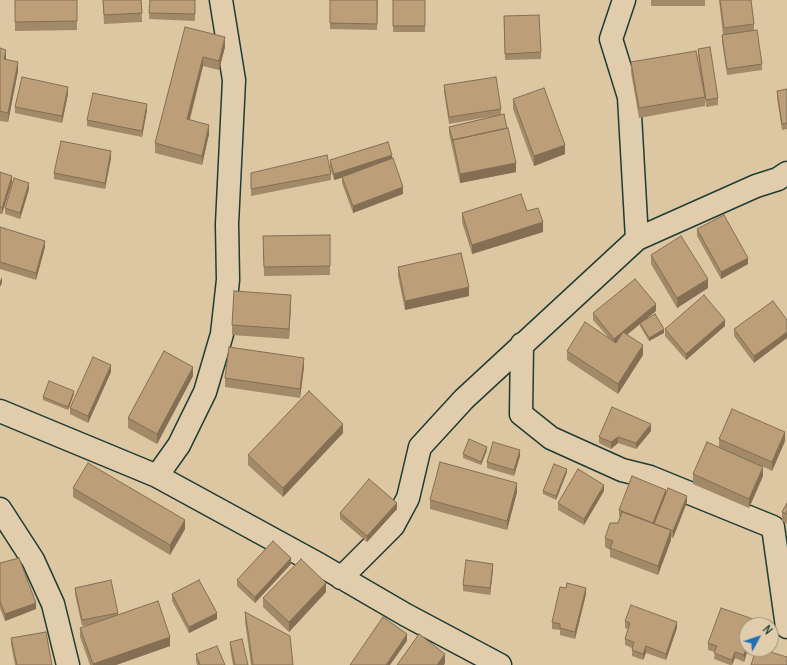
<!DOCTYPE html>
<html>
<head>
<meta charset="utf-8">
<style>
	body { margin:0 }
	#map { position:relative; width:787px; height:665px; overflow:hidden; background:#ddc6a2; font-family:Delius,sans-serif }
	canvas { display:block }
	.north { position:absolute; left:739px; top:617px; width:40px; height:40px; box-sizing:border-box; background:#e1cdab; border:1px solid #93937b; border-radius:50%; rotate:50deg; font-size:11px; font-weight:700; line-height:16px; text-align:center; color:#1f3d34 }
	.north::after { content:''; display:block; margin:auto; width:14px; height:18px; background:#1f6fb2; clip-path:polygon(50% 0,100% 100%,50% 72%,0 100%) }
</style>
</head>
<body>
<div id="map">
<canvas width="787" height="665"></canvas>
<div class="north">N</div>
</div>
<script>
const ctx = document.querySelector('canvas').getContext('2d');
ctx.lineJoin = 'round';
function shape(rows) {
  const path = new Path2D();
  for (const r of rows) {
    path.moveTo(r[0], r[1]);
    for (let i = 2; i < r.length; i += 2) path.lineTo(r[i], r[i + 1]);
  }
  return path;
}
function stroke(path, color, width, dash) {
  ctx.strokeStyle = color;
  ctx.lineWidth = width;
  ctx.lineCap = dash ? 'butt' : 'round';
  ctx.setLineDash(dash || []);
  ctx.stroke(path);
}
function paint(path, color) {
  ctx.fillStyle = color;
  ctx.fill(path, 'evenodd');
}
const minor = shape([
	[637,239,756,186,778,179,787,173],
	[522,344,521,414,551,438,622,470,650,477,773,527,787,627],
	[0,411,157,476,320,565,406,615,500,665],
	[157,476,179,445,205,392,222,334,228,280,227,224,234,80,221,0],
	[0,509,33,560,53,604,68,665],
	[341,578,393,526,408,498,420,447,464,399,637,239,629,97,611,39,624,0]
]);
stroke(minor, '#1f3d34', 25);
stroke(minor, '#e1cdab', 22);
paint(shape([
	[15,0,77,0,77,30,15,31],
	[103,0,141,0,142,22,104,24],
	[150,0,195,0,195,21,149,19],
	[330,0,378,0,377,30,330,29],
	[393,0,425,0,425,32,393,32],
	[651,0,705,0,705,6,651,6],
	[719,0,751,0,754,24,754,31,762,64,762,70,727,75,722,42,722,35,723,35],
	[504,16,541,52,541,59,505,60],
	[185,27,225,47,219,70,203,66,190,120,209,134,202,165,155,153,155,143],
	[0,48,6,60,18,71,8,122,0,121],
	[698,49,718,98,718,105,706,107,705,97,705,106,639,118,631,72,631,62,704,95,698,56],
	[444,85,501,109,501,115,507,129,516,172,460,183,449,133,449,127,494,116,449,124,444,92],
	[787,89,787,129,782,130,777,98,777,91],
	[68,94,62,123,15,113,15,107],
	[513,99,565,154,534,166,513,109],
	[147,110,142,137,87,126,87,120],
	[111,158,105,189,54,179,54,173],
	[392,158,403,194,353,213,342,183,342,178,334,180,330,167,330,160],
	[0,172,12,182,2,214,0,214],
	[251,173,331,174,331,180,251,196],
	[29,189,20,219,5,214,5,208],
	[527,211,543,232,472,254,462,222,462,213],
	[0,227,45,247,36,280,0,269],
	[697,229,748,264,721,279,697,236],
	[330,235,330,275,264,276,263,236],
	[651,255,708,288,677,308,651,264],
	[398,267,469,296,405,310,398,276],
	[773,301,754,363,734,336,734,329],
	[291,304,289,339,232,335,232,325],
	[656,311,646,319,664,333,649,341,640,326,640,324,627,335,643,355,618,394,567,360,567,351,608,337,593,320,593,313],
	[725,326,686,360,665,336,665,329],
	[304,367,300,398,225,387,225,378],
	[111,372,88,423,70,414,70,408],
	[193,376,157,444,128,428,128,418],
	[74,394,68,410,43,400,43,397],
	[651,431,636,449,618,443,611,449,599,443,599,437],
	[343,433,283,497,248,465,248,455],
	[719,439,785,441,772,471,762,466,763,476,749,508,693,484,693,474,719,447],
	[487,450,481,465,463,458,463,454],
	[520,456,514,476,487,468,487,462],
	[567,472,556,500,543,494,543,491],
	[73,488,185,529,170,555,73,497],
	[604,491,584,525,558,510,558,503],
	[517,492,507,530,430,509,430,500],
	[666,493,687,502,673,538,671,537,671,540,658,575,610,557,610,550,605,547,605,538,618,523,620,517,619,516,619,510],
	[787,503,787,524,782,521,782,512],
	[397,509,367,542,340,519,340,513],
	[0,563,36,609,5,621,0,608],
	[291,564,255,603,237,586,237,580],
	[493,570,490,595,463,591,463,585],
	[75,588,118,613,118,615,170,646,116,665,90,665,80,637,80,628,89,625,82,626,75,594],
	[326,592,289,632,263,607,263,598],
	[172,594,217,619,189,633,172,601],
	[586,594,575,639,560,635,560,630,552,629,552,622],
	[245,612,293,665,251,665,245,621],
	[625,621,677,628,666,660,646,653,643,660,632,656,632,648,625,645,625,639,628,629,625,628],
	[756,625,747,649,748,649,744,662,735,658,732,665,730,665,714,659,715,652,708,650,708,643],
	[11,638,52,665,15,665,11,644],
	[230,642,248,665,233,665,230,648],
	[196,654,225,665,197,665,196,661]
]), '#a28967');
paint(shape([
	[225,37,225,47,219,70,219,61],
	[6,50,6,59,4,69,4,59],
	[203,57,203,66,187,128,187,119],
	[18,62,18,71,8,122,8,113],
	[68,87,68,94,62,123,62,116],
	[147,104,147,110,142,137,142,131],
	[209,125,209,134,202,165,202,156],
	[565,145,565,154,534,166,534,156],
	[111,151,111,158,105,189,105,183],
	[392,155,392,161,334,180,334,174],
	[516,163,516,172,460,183,460,174],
	[12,176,12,182,2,214,2,208],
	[29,183,29,189,20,219,20,213],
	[403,187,403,194,353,213,353,206],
	[543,222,543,232,472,254,472,245],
	[45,241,45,247,36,280,36,273],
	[748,258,748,264,721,279,721,272],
	[2,277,2,283,0,287,0,281],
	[708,279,708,288,677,308,677,298],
	[469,287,469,296,405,310,405,301],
	[291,295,291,304,289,339,289,329],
	[656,304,656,311,640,324,640,323,640,324,614,345,614,339],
	[725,320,725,326,686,360,686,354],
	[664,329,664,333,649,341,649,338],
	[787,332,787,338,754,363,754,356],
	[643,345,643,355,618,394,618,384],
	[304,358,304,367,300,398,300,389],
	[111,365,111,372,88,423,88,416],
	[193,367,193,376,157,444,157,434],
	[74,391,74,394,68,410,68,407],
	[343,424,343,433,283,497,283,488],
	[651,424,651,431,636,449,636,443],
	[785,432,785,441,772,471,772,462],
	[618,437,618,443,611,449,611,442],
	[487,447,487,450,481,465,481,462],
	[520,450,520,456,514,476,514,470],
	[763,467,763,476,749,508,749,499],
	[567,469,567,472,556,500,556,496],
	[517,483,517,492,507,530,507,521],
	[604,485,604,491,584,525,584,519],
	[666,490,666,496,654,524,653,523],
	[687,496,687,502,673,538,673,531],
	[397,503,397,509,367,542,367,536],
	[185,520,185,529,170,555,170,545],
	[671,530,671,540,658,575,658,566],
	[291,558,291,564,255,603,255,597],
	[493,564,493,570,490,595,490,588],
	[326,583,326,592,289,632,289,622],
	[586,588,586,594,575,639,575,632],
	[36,603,36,609,5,621,5,614],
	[217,613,217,619,189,633,189,627],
	[677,622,677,628,666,660,666,654],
	[407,634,407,641,390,665,386,665],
	[170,637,170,646,116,665,93,665,93,664],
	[747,645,747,649,748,649,744,662,744,655],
	[646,646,646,653,643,660,643,654],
	[735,652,735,658,732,665,732,660],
	[445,654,445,663,444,665,437,665]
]), '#846f54');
const building = shape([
	[15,0,77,0,77,21,15,22,15,0],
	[103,0,141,0,142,13,104,15,103,0],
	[150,0,195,0,195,14,149,13,150,0],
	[330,0,377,0,377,24,330,23,330,0],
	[393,0,425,0,425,26,393,26,393,0],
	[720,0,751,0,754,24,724,28,720,0],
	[539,15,541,52,505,54,504,16,539,15],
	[185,27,225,37,219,61,203,57,187,119,209,125,202,156,155,143,185,27],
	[757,30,762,64,727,69,722,35,757,30],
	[710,47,718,98,706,100,698,49,710,47],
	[0,48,6,50,4,59,18,62,8,113,0,111,0,48],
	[696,51,705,97,639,108,631,62,696,51],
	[22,77,68,87,62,116,15,107,22,77],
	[496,77,501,109,449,117,444,85,496,77],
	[544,88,565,145,534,156,513,99,544,88],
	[787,89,787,123,782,124,777,91,787,89],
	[93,93,147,104,142,131,87,120,93,93],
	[504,114,507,128,453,140,453,141,449,127,504,114],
	[508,128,516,163,460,174,453,140,508,128],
	[61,141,111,151,105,183,54,173,61,141],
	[388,142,392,155,334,174,330,160,388,142],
	[327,155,331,174,251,189,251,173,327,155],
	[393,158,403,187,353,206,342,177,393,158],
	[0,172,12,176,2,208,0,207,0,172],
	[14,178,29,183,20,213,5,208,14,178],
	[521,194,527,211,538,208,543,222,472,245,462,213,521,194],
	[724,215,748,258,721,272,697,229,724,215],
	[0,227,45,241,36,273,0,262,0,227],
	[330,235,330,266,264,267,263,236,330,235],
	[681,236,708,279,677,298,651,255,681,236],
	[461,253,469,287,405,301,398,267,461,253],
	[635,279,656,304,614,339,593,313,635,279],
	[234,291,291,295,289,329,232,325,234,291],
	[704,295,725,320,686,354,665,329,704,295],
	[773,301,787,320,787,332,754,356,734,329,773,301],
	[655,314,664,329,649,338,640,323,655,314],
	[585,322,616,343,623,332,643,345,618,384,567,351,585,322],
	[229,347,304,358,300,389,225,378,229,347],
	[164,351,193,367,157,434,128,418,164,351],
	[93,357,111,365,88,416,70,408,93,357],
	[49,381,74,391,68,407,43,397,49,381],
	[309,391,343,424,283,488,248,455,309,391],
	[612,407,651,424,636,443,618,437,611,442,599,437,612,407],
	[732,409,785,432,772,462,719,439,732,409],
	[469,439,487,447,481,462,463,454,469,439],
	[493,442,520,450,514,470,487,462,493,442],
	[707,442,763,467,749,499,693,474,707,442],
	[440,462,517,483,507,521,430,500,440,462],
	[88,463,185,520,170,545,73,488,88,463],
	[554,464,567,469,556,496,543,491,554,464],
	[578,469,604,485,584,519,558,503,578,469],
	[632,476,666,490,653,523,619,510,632,476],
	[369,479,397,503,367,536,340,513,369,479],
	[668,488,687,496,673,531,654,524,668,488],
	[787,503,787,514,782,512,787,503],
	[622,512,671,530,658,566,610,548,613,541,605,538,610,523,618,523,622,512],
	[273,541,291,558,255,597,237,580,273,541],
	[19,558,36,603,5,614,0,601,0,563,19,558],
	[301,559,326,583,289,622,263,598,301,559],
	[466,560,493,564,490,588,463,585,466,560],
	[111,580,118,613,82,620,75,588,111,580],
	[199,580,217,613,189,627,172,594,199,580],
	[567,583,586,588,575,632,560,628,560,624,552,622,560,587,566,588,567,583],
	[158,601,170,637,93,664,80,628,158,601],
	[631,605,677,622,666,654,646,646,643,654,632,650,634,642,625,639,630,623,625,621,631,605],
	[721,608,756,620,754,625,747,625,747,645,744,655,735,652,732,660,714,653,717,646,708,643,721,608],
	[245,612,290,636,293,665,253,665,245,612],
	[383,617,407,634,386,665,350,665,383,617],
	[46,632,52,665,17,665,11,638,46,632],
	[419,634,445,654,437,665,397,665,419,634],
	[242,639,248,665,235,665,230,642,242,639],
	[217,646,225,665,200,665,196,654,217,646],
	[756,649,761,649,787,657,787,665,751,665,756,649]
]);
paint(building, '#bc9f78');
stroke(building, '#846f54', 1);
</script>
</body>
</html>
